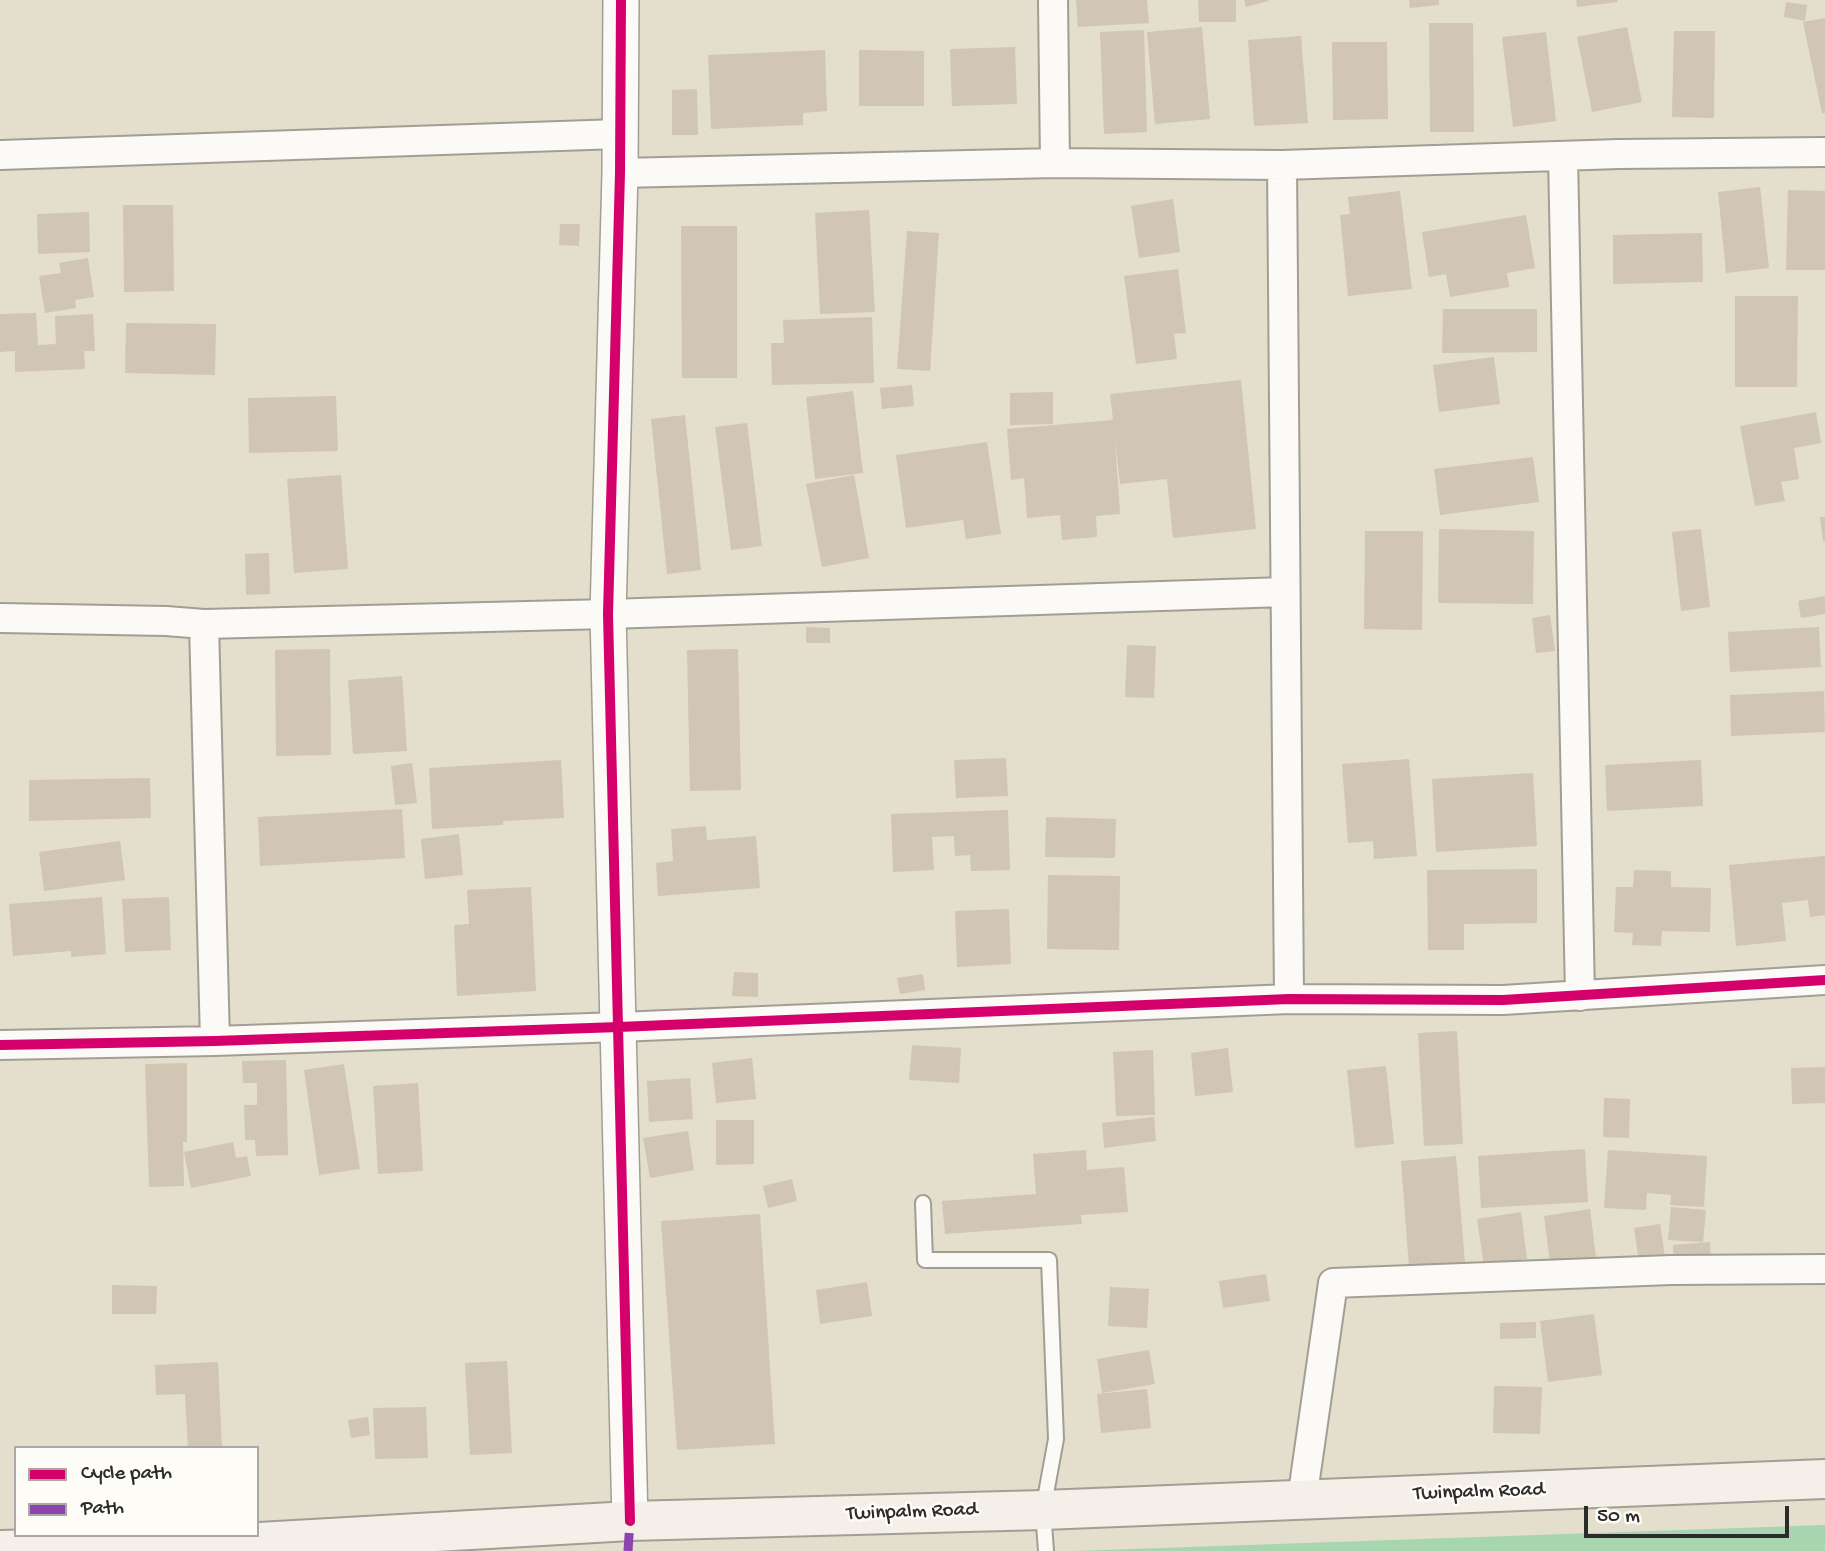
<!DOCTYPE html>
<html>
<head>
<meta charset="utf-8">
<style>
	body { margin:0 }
	#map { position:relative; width:1825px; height:1551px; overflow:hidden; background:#e4decc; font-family:"Gochi Hand",sans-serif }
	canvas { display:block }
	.legend { position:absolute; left:14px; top:1446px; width:245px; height:91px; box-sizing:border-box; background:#fdfcf7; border:2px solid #a9a8a5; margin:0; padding:9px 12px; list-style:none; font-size:21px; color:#2b2b2b }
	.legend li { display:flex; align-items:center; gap:14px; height:35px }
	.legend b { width:35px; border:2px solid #a9a8a5 }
	.scale { position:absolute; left:1584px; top:1506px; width:205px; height:32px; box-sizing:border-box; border:4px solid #2b2b2b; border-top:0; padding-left:9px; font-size:21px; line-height:24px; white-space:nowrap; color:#2b2b2b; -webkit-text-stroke:5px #fdfcf7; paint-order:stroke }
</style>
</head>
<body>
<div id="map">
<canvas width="1825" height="1551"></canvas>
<ul class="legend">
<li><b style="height:9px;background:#d6006c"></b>Cycle path</li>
<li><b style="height:9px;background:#8e44ad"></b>Path</li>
</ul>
<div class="scale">50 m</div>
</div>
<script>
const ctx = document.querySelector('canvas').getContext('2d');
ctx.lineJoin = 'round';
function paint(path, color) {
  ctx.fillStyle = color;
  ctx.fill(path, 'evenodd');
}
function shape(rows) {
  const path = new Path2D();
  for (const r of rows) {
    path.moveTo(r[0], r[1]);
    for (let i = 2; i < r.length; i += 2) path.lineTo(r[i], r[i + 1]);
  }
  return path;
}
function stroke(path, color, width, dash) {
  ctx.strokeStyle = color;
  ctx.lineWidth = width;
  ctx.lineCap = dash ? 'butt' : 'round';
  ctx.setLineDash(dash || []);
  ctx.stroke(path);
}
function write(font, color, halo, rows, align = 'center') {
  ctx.font = font + ' "Gochi Hand",sans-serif';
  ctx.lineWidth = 5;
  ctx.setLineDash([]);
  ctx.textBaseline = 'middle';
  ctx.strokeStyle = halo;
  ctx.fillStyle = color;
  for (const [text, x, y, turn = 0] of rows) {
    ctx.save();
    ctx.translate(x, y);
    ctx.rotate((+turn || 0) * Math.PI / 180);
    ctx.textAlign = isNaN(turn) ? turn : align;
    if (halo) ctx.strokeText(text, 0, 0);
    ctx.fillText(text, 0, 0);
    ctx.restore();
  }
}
paint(shape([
	[1825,1525,1825,1551,1075,1551]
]), '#a7d6ae');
paint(shape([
	[1076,0,1147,0,1149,23,1078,27],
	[1198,0,1236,0,1236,22,1199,22],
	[1244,0,1269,0,1269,1,1246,7],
	[1409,0,1439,0,1439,5,1410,8],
	[1576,0,1617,0,1618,2,1577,7],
	[1786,2,1807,5,1805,21,1784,17],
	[1825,18,1825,113,1822,113,1803,22],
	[1429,23,1473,23,1474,132,1430,132],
	[1202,27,1210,119,1155,124,1147,32],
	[1627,27,1642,102,1592,112,1577,37],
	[1144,30,1147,132,1104,134,1100,32],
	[1674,31,1715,31,1714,118,1672,117],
	[1546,32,1556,121,1513,127,1502,37],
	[1301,36,1308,123,1254,126,1248,40],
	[1332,42,1387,42,1388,119,1333,120],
	[1015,47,1017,104,952,106,950,49],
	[825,50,827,111,803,113,803,125,711,129,708,55],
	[859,50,924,51,924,106,859,106],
	[697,89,698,135,672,135,672,90],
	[1760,187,1769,268,1726,273,1718,192],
	[1788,190,1825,191,1825,270,1786,270],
	[1400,191,1412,289,1348,296,1340,215,1350,214,1348,197],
	[1173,199,1180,252,1139,258,1131,206],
	[123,205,173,205,174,291,124,292],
	[869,210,875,312,820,314,815,213],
	[89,212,90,252,38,254,37,214],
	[1526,215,1535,268,1507,273,1509,287,1450,297,1446,274,1429,277,1422,232],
	[560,224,580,224,579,246,559,245],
	[681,226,737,226,737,378,682,378],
	[907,231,939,233,930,371,897,369],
	[1702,233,1703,282,1613,284,1613,235],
	[88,258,94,297,75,300,76,308,45,313,39,276,61,273,59,263],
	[1178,269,1186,333,1174,334,1177,359,1136,364,1124,276],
	[1735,296,1798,296,1797,387,1735,387],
	[1443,309,1537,309,1537,352,1442,353],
	[36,313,38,345,56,344,55,316,93,314,95,351,84,351,85,369,15,372,15,351,0,352,0,314],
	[872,317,874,383,772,385,771,343,784,343,783,320],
	[126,323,216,324,215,375,125,373],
	[1494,357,1500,404,1439,412,1433,365],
	[1241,380,1256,529,1173,538,1167,479,1120,484,1115,440,1120,514,1096,516,1097,537,1062,540,1060,515,1027,518,1024,478,1011,480,1007,429,1113,420,1110,394],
	[912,385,914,406,882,409,880,388],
	[853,391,863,473,815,479,806,397],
	[1053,392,1053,424,1010,425,1010,393],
	[336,396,338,451,249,453,248,398],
	[1816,412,1821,443,1794,448,1799,479,1781,482,1785,501,1755,506,1740,426],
	[685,415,701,570,667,574,651,419],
	[747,423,762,546,731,550,715,427],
	[987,442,1001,534,966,539,963,520,906,528,896,455],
	[1533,457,1539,502,1440,515,1434,469],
	[341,475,348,569,294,573,287,479],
	[854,475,869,558,822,567,806,484],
	[1820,517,1825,517,1825,541,1823,541],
	[1439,529,1534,531,1533,604,1438,603],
	[1701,529,1710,607,1681,611,1672,532],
	[1365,531,1423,531,1422,630,1364,629],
	[269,553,270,594,246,595,245,554],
	[1825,596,1825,614,1801,618,1798,601],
	[1550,615,1555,651,1536,653,1532,618],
	[806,627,830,628,830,643,806,643],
	[1819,627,1821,667,1730,672,1728,632],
	[1127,645,1156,646,1154,698,1125,697],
	[330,649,331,755,276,756,275,650],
	[738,649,741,790,690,791,687,650],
	[402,676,407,751,353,754,348,680],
	[1824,691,1825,732,1731,736,1730,695],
	[1006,758,1008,796,956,798,954,760],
	[1409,759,1417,856,1374,859,1373,841,1348,843,1342,764],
	[561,760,564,818,503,821,503,825,432,829,429,768],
	[1701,760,1703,806,1607,811,1605,765],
	[412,763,417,803,395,805,391,766],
	[1533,773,1537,846,1436,852,1432,779],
	[150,778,151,818,29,821,29,780],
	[402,809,405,858,260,866,258,817],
	[1008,810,1010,870,971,871,970,855,955,856,954,836,932,837,934,870,893,872,891,814],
	[1046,817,1116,819,1115,858,1045,857],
	[706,826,707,840,756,836,760,888,658,896,656,863,673,861,671,829],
	[459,834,463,875,425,879,421,839],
	[120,841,125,880,44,891,39,852],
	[1825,856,1825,915,1810,917,1808,900,1782,903,1786,941,1736,946,1729,865],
	[1537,869,1537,923,1464,924,1464,950,1428,950,1427,870],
	[1634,870,1671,871,1671,887,1711,888,1710,932,1662,931,1661,946,1632,945,1633,933,1614,932,1616,887,1633,887],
	[1048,875,1120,876,1119,950,1047,949],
	[531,887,536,991,457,996,454,925,469,924,467,890],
	[102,897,106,954,71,957,71,951,13,956,9,904],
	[169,897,171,950,125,952,122,899],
	[1009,909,1011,964,957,967,955,911],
	[734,972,758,973,758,997,732,996],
	[923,974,925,990,900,994,897,978],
	[1457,1031,1463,1144,1424,1146,1418,1033],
	[912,1045,961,1048,959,1083,909,1080],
	[1228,1048,1233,1092,1195,1096,1191,1053],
	[1153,1050,1155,1115,1116,1116,1113,1052],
	[752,1058,756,1099,716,1103,712,1063],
	[286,1060,288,1155,256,1156,255,1140,245,1140,244,1105,257,1105,257,1083,243,1083,242,1061],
	[187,1063,187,1142,183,1142,184,1186,149,1187,145,1064],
	[344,1064,360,1169,319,1175,304,1070],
	[1386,1066,1394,1144,1355,1148,1347,1070],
	[1825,1067,1825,1103,1792,1104,1791,1068],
	[690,1078,693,1119,649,1122,647,1081],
	[418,1083,423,1171,378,1174,373,1086],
	[1604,1098,1630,1099,1629,1138,1603,1137],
	[1154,1117,1156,1141,1104,1148,1102,1123],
	[716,1120,754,1120,754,1164,716,1165],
	[688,1131,694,1170,650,1178,643,1138],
	[233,1142,236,1158,247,1156,251,1176,191,1188,184,1152],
	[1585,1149,1588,1202,1481,1208,1478,1156],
	[1086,1150,1087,1170,1124,1167,1128,1212,1081,1215,1082,1224,945,1234,942,1201,1036,1194,1033,1154],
	[1608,1150,1707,1156,1704,1207,1670,1205,1671,1195,1647,1193,1646,1210,1604,1208],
	[1456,1156,1465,1263,1409,1267,1401,1161],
	[792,1179,797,1201,768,1208,763,1186],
	[1671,1207,1706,1210,1703,1242,1668,1240],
	[1590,1209,1596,1257,1550,1263,1544,1216],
	[1521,1212,1527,1259,1484,1266,1477,1219],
	[760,1214,775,1444,677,1450,661,1221],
	[1660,1224,1665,1257,1639,1261,1634,1228],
	[1710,1242,1711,1263,1674,1265,1673,1245],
	[1266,1274,1270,1301,1223,1308,1219,1281],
	[867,1282,872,1316,820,1324,816,1290],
	[112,1285,157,1286,156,1314,112,1314],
	[1110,1287,1149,1289,1147,1328,1108,1326],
	[1594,1314,1602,1375,1548,1382,1540,1321],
	[1536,1322,1536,1338,1500,1339,1500,1323],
	[1149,1350,1155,1384,1102,1393,1097,1359],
	[507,1361,512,1453,470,1455,465,1363],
	[218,1362,222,1448,188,1448,185,1394,156,1395,155,1365],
	[1494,1386,1542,1387,1540,1434,1493,1433],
	[1147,1389,1151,1428,1101,1433,1097,1394],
	[426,1407,428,1458,375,1459,373,1408],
	[368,1417,370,1435,351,1438,348,1420]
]), '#d1c5b3');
const service = shape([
	[923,1203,925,1260,1049,1260,1056,1439,1043,1510,1046,1551]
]);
const minor = shape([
	[1053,0,1055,163],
	[0,155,619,134],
	[1563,156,1580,996],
	[1282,165,1289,999],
	[620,173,1055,163,1282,165,1619,154,1825,152],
	[0,618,166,621,204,624,608,614,1285,592],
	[204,624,215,1041],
	[0,1045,215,1041,619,1027,1289,999,1503,1000,1825,980],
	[1302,1500,1333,1283,1671,1270,1825,1269]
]);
const tertiary = shape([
	[621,0,620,173,608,614,630,1521]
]);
const secondary = shape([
	[0,1550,224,1544,630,1521,1043,1510,1825,1479]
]);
stroke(service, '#a19e93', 18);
stroke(minor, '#a19e93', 32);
stroke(tertiary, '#a19e93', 38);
stroke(secondary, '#a19e93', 42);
stroke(service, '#fbfaf7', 14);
stroke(minor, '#fbfaf7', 28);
stroke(tertiary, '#fbfaf7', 35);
stroke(secondary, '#f4f0e9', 38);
stroke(shape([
	[628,1551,630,1521]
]), '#8e44ad', 9, [18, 9]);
stroke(shape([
	[621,0,620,173,608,614,630,1521],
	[0,1045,215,1041,619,1027,1289,999,1503,1000,1825,980]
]), '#d6006c', 10);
write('21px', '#2b2b2b', '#fdfcf7', [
	["Twinpalm Road",1479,1493,-2],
	["Twinpalm Road",912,1513,-2]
]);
</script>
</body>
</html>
